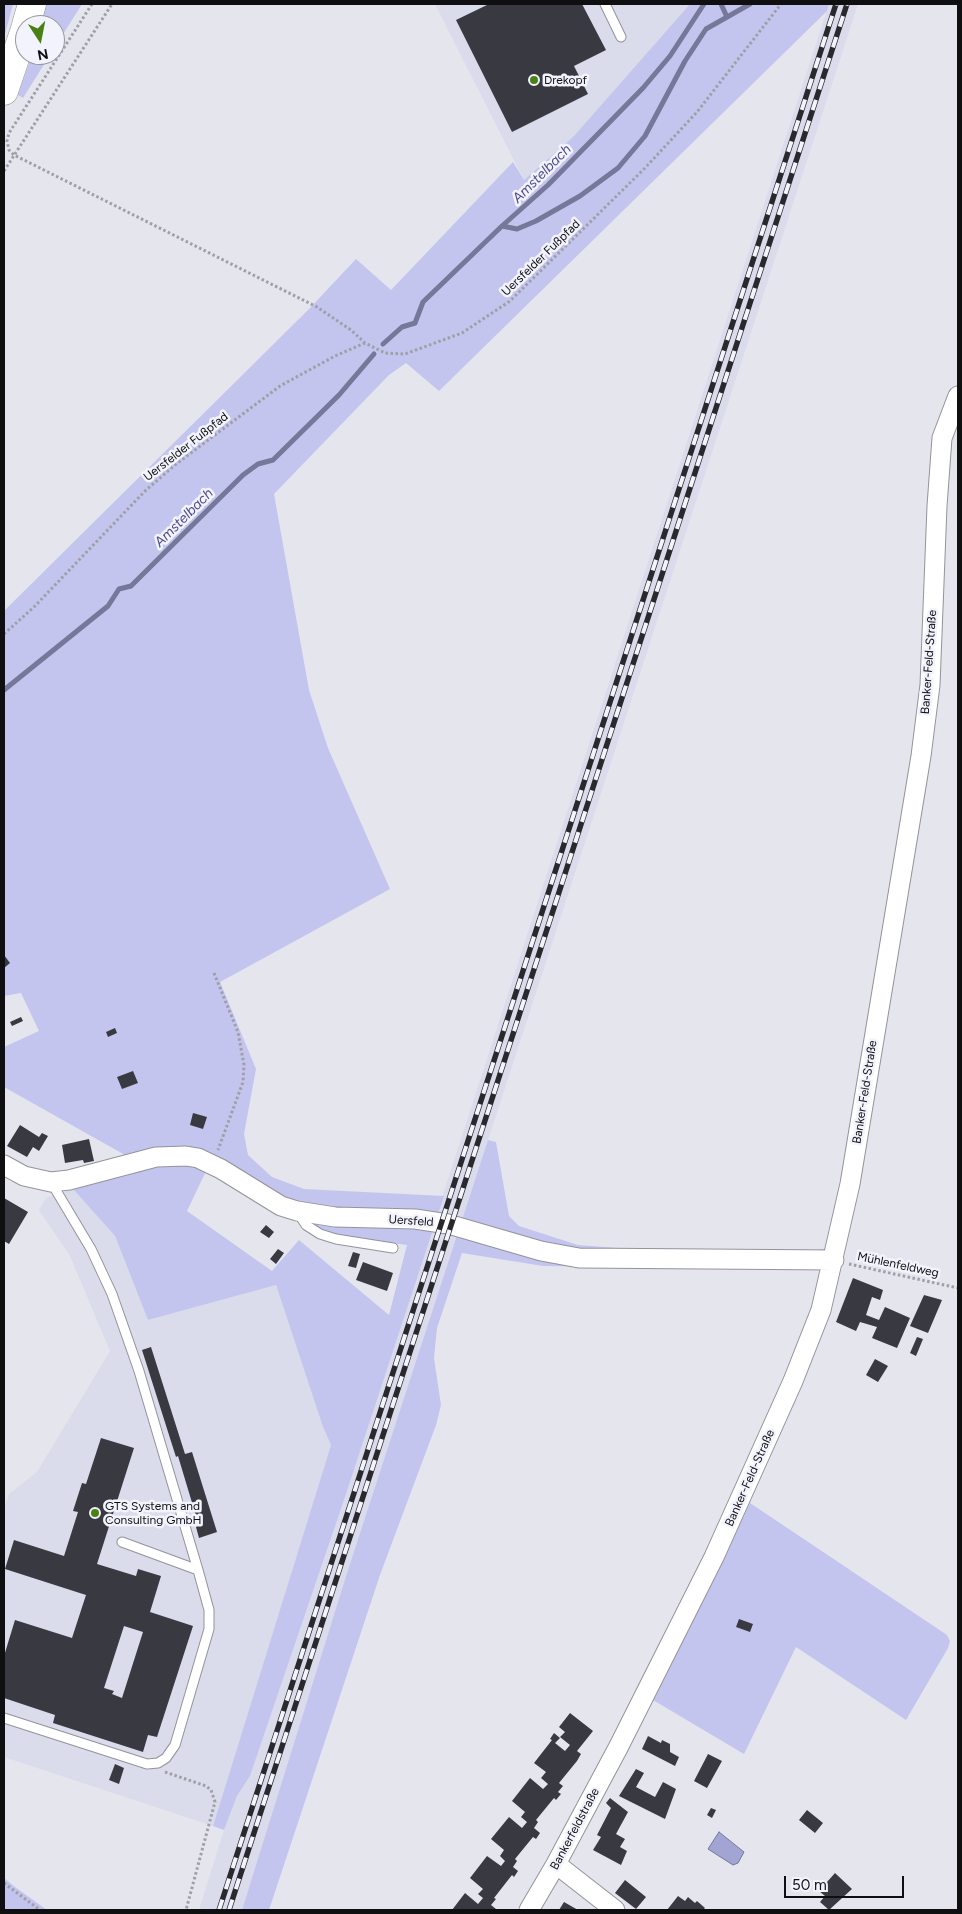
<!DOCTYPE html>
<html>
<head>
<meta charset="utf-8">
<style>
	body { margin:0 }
	#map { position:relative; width:962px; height:1914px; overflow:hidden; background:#e5e5ee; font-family:Figtree,sans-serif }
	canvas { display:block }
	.frame { position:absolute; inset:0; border:5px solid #0f0f12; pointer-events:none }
	.north { position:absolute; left:15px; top:15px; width:50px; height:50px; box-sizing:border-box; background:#f2f3fc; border:1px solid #97989e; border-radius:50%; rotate:169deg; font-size:14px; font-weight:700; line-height:20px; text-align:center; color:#0f0f12 }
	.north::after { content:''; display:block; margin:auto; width:18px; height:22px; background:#4b8015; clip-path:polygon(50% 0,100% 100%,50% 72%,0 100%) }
	.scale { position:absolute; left:784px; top:1876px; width:120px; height:22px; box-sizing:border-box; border:2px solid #0f0f12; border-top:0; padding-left:6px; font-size:15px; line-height:18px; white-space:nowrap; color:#0f0f12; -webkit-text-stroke:4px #f2f3fc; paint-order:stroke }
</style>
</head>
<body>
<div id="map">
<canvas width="962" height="1914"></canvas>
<div class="frame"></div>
<div class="north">N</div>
<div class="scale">50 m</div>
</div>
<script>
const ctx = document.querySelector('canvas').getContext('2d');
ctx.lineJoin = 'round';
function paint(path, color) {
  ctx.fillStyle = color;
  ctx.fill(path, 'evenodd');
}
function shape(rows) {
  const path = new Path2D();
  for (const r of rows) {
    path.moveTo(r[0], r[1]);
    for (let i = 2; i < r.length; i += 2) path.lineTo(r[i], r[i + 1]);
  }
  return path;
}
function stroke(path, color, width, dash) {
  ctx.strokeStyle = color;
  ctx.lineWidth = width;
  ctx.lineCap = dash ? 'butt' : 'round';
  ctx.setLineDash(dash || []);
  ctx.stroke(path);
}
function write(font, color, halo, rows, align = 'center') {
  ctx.font = font + ' Figtree,sans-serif';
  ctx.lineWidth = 5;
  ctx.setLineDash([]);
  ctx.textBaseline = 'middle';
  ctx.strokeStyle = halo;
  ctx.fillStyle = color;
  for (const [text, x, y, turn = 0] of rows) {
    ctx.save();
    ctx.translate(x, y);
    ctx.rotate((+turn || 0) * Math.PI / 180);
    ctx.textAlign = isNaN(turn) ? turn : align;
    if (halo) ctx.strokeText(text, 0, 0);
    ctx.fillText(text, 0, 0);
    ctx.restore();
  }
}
paint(shape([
	[435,4,690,4,574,136,524,180],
	[829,4,858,4,347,1573,242,1910,199,1910,224,1830,237,1796,250,1776,343,1503],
	[73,1189,115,1236,148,1320,276,1285,323,1427,331,1445,213,1826,4,1757,4,1510,9,1494,37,1472,110,1351,70,1256,39,1210,46,1198]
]), '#dadbeb');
paint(shape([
	[4,4,13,4,4,38],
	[41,4,82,4,55,47,55,25,38,25],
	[690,4,829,4,827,11,439,391,406,363,389,375,274,494,309,690,328,748,390,889,220,982,256,1069,244,1134,248,1155,272,1177,304,1189,444,1196,343,1503,250,1776,237,1796,224,1830,213,1826,331,1445,323,1427,276,1285,148,1320,115,1236,73,1189,129,1175,125,1155,4,1087,4,1047,39,1031,21,993,4,996,4,611,309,309,356,259,391,290,513,162,524,180,574,136],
	[207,1169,326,1232,344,1237,407,1245,389,1315,299,1240,272,1271,187,1211],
	[32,55,50,55,23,98,18,95],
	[488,1140,496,1142,509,1216,519,1226,578,1245,630,1249,818,1250,829,1248,826,1269,543,1266,462,1253,437,1328,434,1358,441,1405,436,1425,380,1575,269,1910,242,1910,347,1573],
	[750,1503,947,1635,950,1641,948,1648,906,1720,796,1647,744,1754,653,1700],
	[4,1878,15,1887,47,1910,4,1910]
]), '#c3c5ee');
const water = shape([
	[719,1832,744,1852,738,1863,733,1865,708,1849,719,1832]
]);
paint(water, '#a2a4d3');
stroke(water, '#767799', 1);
stroke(shape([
	[721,4,727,17],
	[502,226,517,229,536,221,580,196,618,168,645,136,685,61,706,29,750,4],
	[383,344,402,327,415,323,423,302,502,226,548,185,643,88,670,56,704,4],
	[4,690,108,606,119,589,131,586,243,475,258,464,273,460,339,395,374,354]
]), '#767799', 5);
paint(shape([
	[489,4,582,4,606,50,574,66,588,94,512,132,456,20],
	[4,955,10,963,4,968],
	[21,1017,23,1021,12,1026,10,1022],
	[115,1028,117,1033,108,1037,106,1032],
	[133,1071,138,1083,122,1089,117,1077],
	[193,1113,207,1117,203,1129,190,1125],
	[20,1125,39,1137,42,1133,48,1136,39,1151,33,1147,27,1157,7,1146],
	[89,1139,94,1161,84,1163,83,1160,65,1163,62,1145],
	[4,1198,28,1212,9,1244,4,1241],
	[266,1225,274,1232,269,1238,260,1232],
	[278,1249,284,1253,276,1264,270,1259],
	[353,1252,360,1254,356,1268,348,1266],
	[363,1262,393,1273,387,1291,356,1280],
	[853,1278,883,1290,880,1300,872,1297,866,1315,879,1320,885,1307,910,1318,897,1348,872,1338,877,1327,860,1322,856,1331,836,1322],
	[924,1295,942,1300,928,1333,910,1326],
	[917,1337,923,1339,916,1356,910,1353],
	[151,1347,185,1454,192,1452,217,1532,199,1538,196,1527,199,1526,178,1456,176,1457,142,1350],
	[875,1359,888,1366,878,1382,866,1375],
	[101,1438,134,1448,97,1564,136,1576,138,1569,161,1576,150,1612,193,1626,157,1737,148,1735,143,1752,53,1723,55,1715,4,1698,4,1656,15,1620,72,1638,86,1595,5,1569,14,1540,64,1556,78,1512,73,1511,82,1483,86,1484],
	[124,1626,143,1632,122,1698,112,1694,114,1691,104,1688],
	[739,1619,753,1624,750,1632,736,1627],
	[570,1713,593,1731,577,1751,581,1754,577,1761,559,1783,563,1786,558,1792,561,1794,556,1800,554,1798,536,1820,538,1822,534,1828,540,1833,536,1839,533,1837,515,1859,517,1861,513,1867,518,1871,514,1877,512,1875,494,1898,496,1899,491,1905,496,1909,452,1910,465,1893,478,1904,483,1898,478,1894,483,1889,470,1878,487,1856,501,1866,505,1861,500,1856,504,1850,491,1839,509,1817,522,1828,527,1822,521,1817,525,1812,512,1801,530,1778,543,1789,548,1784,541,1778,546,1772,534,1763,552,1740,550,1739,554,1733,560,1738,555,1743,565,1751,570,1745,560,1737,565,1732,559,1727],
	[648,1736,661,1743,662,1740,670,1744,670,1752,679,1757,675,1766,642,1749],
	[708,1754,722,1761,707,1788,694,1781],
	[115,1764,124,1768,119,1784,109,1780],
	[636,1769,644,1773,636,1787,655,1797,663,1782,676,1789,665,1819,619,1796],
	[610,1798,628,1812,616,1834,625,1839,620,1847,627,1851,621,1865,593,1850,601,1837,597,1835,611,1808,606,1803],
	[711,1808,716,1810,712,1818,707,1815],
	[807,1810,823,1823,815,1833,799,1820],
	[835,1873,852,1889,829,1910,820,1902,825,1896,819,1891],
	[625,1880,646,1897,636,1909,615,1893],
	[678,1896,685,1901,688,1897,695,1903,697,1901,705,1908,703,1910,667,1910],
	[564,1902,578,1910,559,1910]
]), '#393a41');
const service = shape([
	[605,4,621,37],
	[298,1213,306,1225,320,1234,336,1239,393,1248],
	[122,1542,198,1570],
	[4,1718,147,1764,158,1763,166,1758,175,1745,209,1629,209,1610,198,1570,139,1371,112,1294,91,1249,51,1182]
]);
const minor = shape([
	[4,1165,24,1176,51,1182,69,1180,156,1157,186,1156,198,1158,221,1169,281,1206,297,1211,335,1217,415,1219,448,1224,541,1251,579,1258,834,1260],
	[556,1864,615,1910],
	[529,1910,556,1864,619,1746,714,1557,793,1381,821,1310,850,1184,921,756,930,685,937,506,942,438,958,396]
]);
const primary = shape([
	[26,25,32,4],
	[4,91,25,29]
]);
stroke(service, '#93939c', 11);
stroke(minor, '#93939c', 21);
stroke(primary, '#93939c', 29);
stroke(shape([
	[92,4,9,133,7,141,9,150,14,155,317,307,351,330,365,343,385,353,405,354,462,333,510,301,645,168,697,112,781,4],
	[4,171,112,4],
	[4,634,34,607,145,491,175,465,280,386,335,356,365,343],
	[214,973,238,1032,244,1065,243,1082,218,1150],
	[849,1264,958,1288],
	[165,1772,206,1786,211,1790,215,1802,186,1910],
	[4,1883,40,1910]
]), '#9f9fa6', 3, [2.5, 2.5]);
stroke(service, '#fff', 9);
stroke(minor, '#fff', 19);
stroke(primary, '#fff', 28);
const rail = shape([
	[219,1910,836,4],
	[229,1910,847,4]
]);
stroke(rail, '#29292d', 5.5);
stroke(rail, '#f2f3fc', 4, [11]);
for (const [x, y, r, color] of [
	[534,80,5,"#4b8015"],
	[95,1513,5,"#4b8015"]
]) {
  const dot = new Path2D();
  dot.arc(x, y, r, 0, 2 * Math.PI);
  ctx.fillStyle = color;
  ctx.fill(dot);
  stroke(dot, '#f2f3fc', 2);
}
write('12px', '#0f0f12', '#f2f3fc', [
	["Drekopf",544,80],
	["GTS Systems and",105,1506],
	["Consulting GmbH",105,1520]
], 'left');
write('12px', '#0f0f12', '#f2f3fc', [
	["Uersfelder Fußpfad",541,258,-44],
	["Uersfelder Fußpfad",186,447,-38],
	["Banker-Feld-Straße",929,662,-86],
	["Banker-Feld-Straße",865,1092,-81],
	["Uersfeld",411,1221,4],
	["Mühlenfeldweg",898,1265,12],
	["Banker-Feld-Straße",750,1478,-66],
	["Bankerfeldstraße",575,1829,-62]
]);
write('italic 14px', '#4f4c8a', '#f2f3fc', [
	["Amstelbach",542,174,-45],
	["Amstelbach",184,518,-45]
]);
</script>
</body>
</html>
